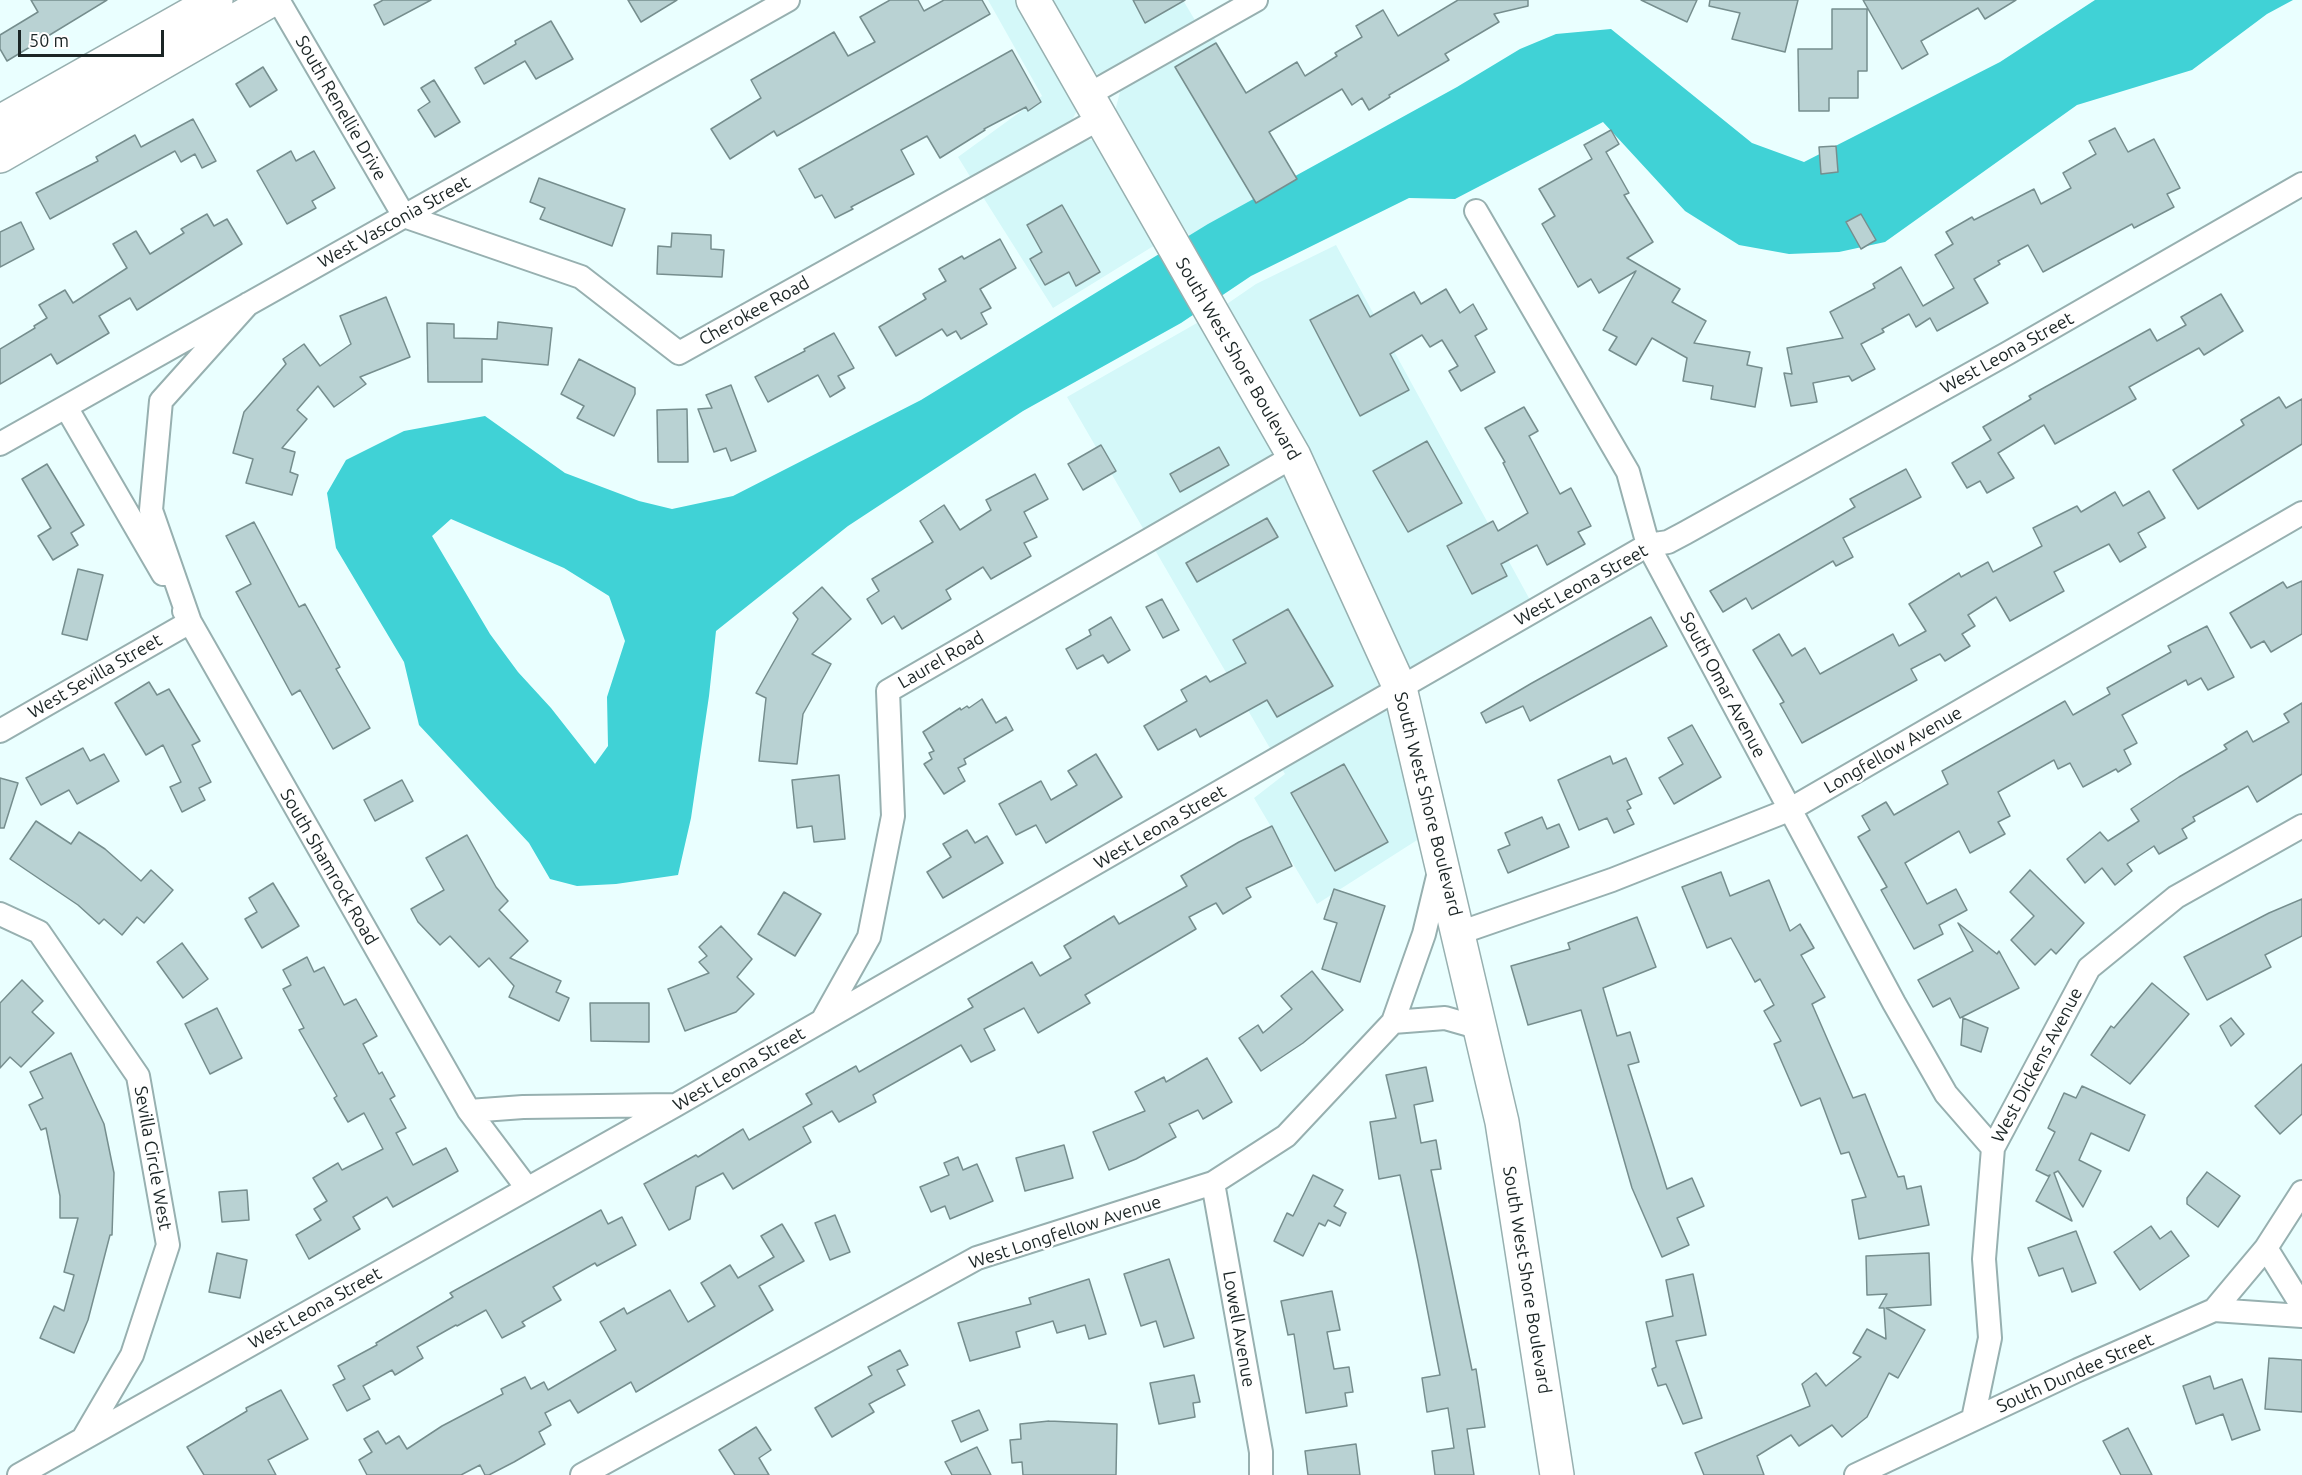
<!DOCTYPE html>
<html>
<head>
<meta charset="utf-8">
<style>
	body { margin:0 }
	#map { position:relative; width:2302px; height:1475px; overflow:hidden; background:#eaffff; font-family:Ubuntu,sans-serif }
	canvas { display:block }
	.scale { position:absolute; left:18px; top:30px; width:146px; height:27px; box-sizing:border-box; border:3px solid #1b2525; border-top:0; padding-left:8px; font-size:18px; line-height:21px; white-space:nowrap; color:#1b2525; -webkit-text-stroke:4px #fff; paint-order:stroke }
</style>
</head>
<body>
<div id="map">
<canvas width="2302" height="1475"></canvas>
<div class="scale">50 m</div>
</div>
<script>
const ctx = document.querySelector('canvas').getContext('2d');
ctx.lineJoin = 'round';
function paint(path, color) {
  ctx.fillStyle = color;
  ctx.fill(path, 'evenodd');
}
function shape(rows) {
  const path = new Path2D();
  for (const r of rows) {
    path.moveTo(r[0], r[1]);
    for (let i = 2; i < r.length; i += 2) path.lineTo(r[i], r[i + 1]);
  }
  return path;
}
function stroke(path, color, width, dash) {
  ctx.strokeStyle = color;
  ctx.lineWidth = width;
  ctx.lineCap = dash ? 'butt' : 'round';
  ctx.setLineDash(dash || []);
  ctx.stroke(path);
}
function write(font, color, halo, rows, align = 'center') {
  ctx.font = font + ' Ubuntu,sans-serif';
  ctx.lineWidth = 5;
  ctx.setLineDash([]);
  ctx.textBaseline = 'middle';
  ctx.strokeStyle = halo;
  ctx.fillStyle = color;
  for (const [text, x, y, turn = 0] of rows) {
    ctx.save();
    ctx.translate(x, y);
    ctx.rotate((+turn || 0) * Math.PI / 180);
    ctx.textAlign = isNaN(turn) ? turn : align;
    if (halo) ctx.strokeText(text, 0, 0);
    ctx.fillText(text, 0, 0);
    ctx.restore();
  }
}
paint(shape([
	[988,0,1022,0,1081,103,1071,122,971,178,958,157,1042,96],
	[1048,0,1183,0,1196,22,1109,71,1097,74,1089,70],
	[1213,36,1298,180,1192,240,1114,115,1121,88],
	[1095,139,1160,242,1053,308,983,197,1084,141],
	[1336,245,1530,600,1404,672,1221,308,1256,284],
	[1204,319,1280,451,1144,530,1067,397],
	[1290,472,1387,683,1271,750,1155,550],
	[1394,705,1425,835,1317,904,1254,798,1285,774,1282,769]
]), '#d4f8f9');
paint(shape([
	[2095,0,2293,0,2267,14,2192,70,2077,105,1885,242,1839,252,1789,254,1739,245,1685,211,1603,122,1455,199,1409,198,1251,276,1181,323,1023,411,848,526,716,631,709,696,691,818,678,875,616,884,577,886,550,879,529,843,419,725,404,662,336,548,327,493,346,460,404,431,485,416,565,473,639,501,672,509,733,496,921,400,1208,224,1457,87,1520,49,1556,34,1611,29,1752,143,1804,162,2000,62],
	[451,519,564,568,609,596,625,641,607,697,608,746,595,764,551,708,518,672,490,634,432,536]
]), '#40d2d6');
const building = shape([
	[31,0,107,0,7,61,0,49,0,35,38,12,31,0],
	[383,0,431,0,384,25,374,5,383,0],
	[628,0,677,0,641,22,628,0],
	[890,0,918,0,924,11,944,0,982,0,990,14,777,136,774,131,730,159,711,129,761,98,751,80,834,32,848,56,875,42,860,17,890,0],
	[1133,0,1185,0,1145,23,1133,0],
	[1458,0,1528,0,1528,6,1494,14,1499,22,1445,54,1449,60,1389,95,1390,97,1369,110,1362,98,1352,105,1342,89,1269,132,1297,179,1256,203,1175,67,1216,43,1246,93,1297,62,1305,76,1337,56,1335,53,1362,37,1356,26,1383,10,1398,36,1458,0],
	[1641,0,1697,0,1687,22,1641,0],
	[1710,0,1798,0,1785,52,1732,39,1740,13,1709,6,1710,0],
	[1863,0,2016,0,1985,19,1978,8,1921,41,1928,54,1902,69,1863,0],
	[1832,9,1867,9,1867,71,1858,71,1858,98,1829,98,1829,111,1799,111,1798,49,1832,49,1832,9],
	[551,21,573,59,536,79,525,61,484,84,475,68,516,44,515,41,551,21],
	[1012,50,1041,102,1028,111,1026,107,984,129,985,130,940,158,927,136,901,150,914,174,851,207,853,209,835,218,822,195,815,198,799,169,1012,50],
	[263,67,277,90,250,107,236,84,263,67],
	[434,80,460,122,435,137,418,110,430,102,421,88,434,80],
	[193,119,216,161,202,168,195,154,181,162,175,151,50,219,36,193,98,161,96,157,135,135,141,147,193,119],
	[2115,128,2128,152,2154,139,2180,188,2167,194,2174,207,2134,228,2132,224,2043,272,2028,245,1998,261,2000,264,1974,279,1988,303,1937,331,1930,318,1916,327,1909,314,1882,329,1884,332,1861,344,1875,369,1852,381,1849,376,1813,383,1817,402,1791,406,1784,373,1792,374,1787,348,1843,338,1830,312,1875,288,1873,284,1901,267,1923,306,1954,288,1935,255,1953,244,1946,232,1972,217,1974,220,2034,189,2041,204,2071,188,2063,173,2096,154,2089,141,2115,128],
	[1611,130,1619,144,1606,152,1629,193,1624,195,1653,242,1627,258,1680,289,1672,302,1706,321,1694,343,1750,352,1747,365,1762,368,1755,407,1711,399,1713,386,1683,381,1687,358,1652,338,1636,365,1609,350,1617,337,1603,330,1636,271,1599,293,1591,279,1578,287,1542,224,1555,216,1539,189,1592,159,1584,145,1611,130],
	[1836,146,1838,172,1821,174,1819,147,1836,146],
	[291,151,296,161,314,151,335,188,312,201,316,208,287,224,257,171,291,151],
	[539,178,625,209,612,246,540,219,545,208,530,202,539,178],
	[1062,205,1100,272,1076,286,1069,272,1045,285,1030,259,1042,252,1027,225,1062,205],
	[207,214,214,226,227,219,242,244,137,310,130,298,99,316,109,333,57,364,51,354,0,384,0,349,35,328,34,326,47,318,39,305,65,290,73,303,127,268,113,244,136,231,150,254,184,233,181,229,207,214],
	[1861,214,1876,240,1861,249,1846,222,1861,214],
	[21,222,34,249,0,267,0,232,21,222],
	[672,233,711,235,711,249,724,250,722,277,657,274,658,246,671,247,672,233],
	[1000,239,1016,268,980,289,991,308,981,313,987,324,961,339,956,331,947,336,942,329,896,356,879,327,926,299,923,294,946,281,939,269,962,256,964,259,1000,239],
	[1446,289,1460,313,1473,304,1487,329,1475,336,1495,372,1461,391,1449,371,1458,366,1442,340,1430,347,1422,335,1390,354,1409,390,1360,416,1310,320,1358,295,1370,317,1414,292,1421,304,1446,289],
	[2221,294,2243,331,2204,355,2199,348,2129,387,2136,399,2055,444,2044,425,1998,453,2014,478,1987,493,1980,481,1967,488,1952,463,1991,440,1983,427,2031,399,2029,396,2150,329,2157,341,2186,325,2181,317,2221,294],
	[386,297,410,357,360,377,366,384,334,407,318,386,297,410,307,419,282,448,295,452,290,472,298,475,292,495,246,483,253,459,233,453,244,412,286,364,283,359,304,344,320,366,351,344,340,316,386,297],
	[498,322,552,328,548,365,482,359,482,382,428,382,427,323,454,324,454,338,497,339,498,322],
	[834,333,854,368,838,376,845,388,830,397,818,375,768,402,755,377,805,351,804,349,834,333],
	[579,359,635,388,635,394,614,436,577,418,584,406,561,394,579,359],
	[731,385,756,451,731,461,726,448,714,452,698,409,712,408,706,395,731,385],
	[2279,397,2286,408,2302,399,2302,444,2198,509,2173,470,2244,425,2241,420,2279,397],
	[1524,407,1538,431,1529,436,1560,494,1571,488,1591,526,1578,532,1585,544,1547,565,1537,545,1501,564,1507,576,1472,594,1447,546,1493,521,1498,531,1528,513,1503,463,1505,462,1485,428,1524,407],
	[687,409,688,462,658,462,657,410,687,409],
	[1427,441,1462,503,1408,532,1373,471,1427,441],
	[1101,445,1116,471,1083,490,1068,464,1101,445],
	[1219,447,1229,465,1180,492,1170,474,1219,447],
	[47,464,84,525,71,533,78,545,53,560,38,536,51,528,22,479,47,464],
	[1906,469,1921,497,1843,538,1853,557,1836,566,1833,561,1752,609,1746,598,1723,612,1710,591,1855,507,1850,499,1906,469],
	[1035,474,1048,499,1024,512,1037,537,1024,543,1031,556,991,579,983,567,946,590,951,599,902,629,894,616,882,624,867,599,879,591,872,579,933,542,920,521,944,505,960,530,991,510,986,500,1035,474],
	[2149,491,2165,518,2138,533,2146,547,2120,562,2109,544,2054,572,2064,591,2010,621,1996,597,1968,615,1975,626,1962,634,1970,646,1945,661,1940,654,1911,669,1917,680,1802,743,1780,704,1784,702,1753,650,1779,634,1792,656,1805,648,1820,674,1893,634,1899,646,1926,631,1909,604,1959,573,1961,577,1988,562,1993,572,2042,546,2033,528,2077,506,2081,512,2115,492,2123,506,2149,491],
	[1267,518,1278,537,1197,582,1186,563,1267,518],
	[254,522,299,607,305,604,340,667,336,669,370,728,333,749,300,690,292,695,236,592,251,584,226,536,254,522],
	[78,569,103,575,87,640,62,634,78,569],
	[2302,581,2302,634,2271,652,2264,641,2251,648,2230,613,2283,582,2287,588,2302,581],
	[822,587,851,619,812,654,831,664,803,714,797,764,759,761,766,698,756,693,798,619,793,613,822,587],
	[1162,599,1179,630,1163,638,1146,607,1162,599],
	[1288,609,1333,686,1277,717,1267,700,1200,737,1196,729,1158,750,1144,726,1187,701,1181,690,1206,676,1210,682,1246,663,1233,640,1288,609],
	[1111,617,1130,650,1108,663,1103,655,1077,669,1066,649,1091,635,1089,630,1111,617],
	[1651,617,1667,646,1530,721,1523,706,1486,723,1481,713,1532,683,1651,617],
	[2207,626,2234,677,2208,690,2201,678,2188,685,2186,680,2122,715,2137,743,2124,750,2131,764,2118,772,2116,769,2083,787,2070,763,2058,769,2054,760,1998,792,2010,816,1998,822,2005,834,1970,853,1959,831,1905,863,1927,904,1956,889,1967,910,1939,925,1943,934,1914,949,1881,890,1887,887,1858,837,1870,830,1862,816,1886,802,1894,815,1948,784,1942,771,2065,701,2073,715,2110,694,2107,688,2171,652,2168,646,2207,626],
	[149,682,157,695,169,689,200,741,192,745,211,782,199,788,205,800,182,812,170,787,181,782,163,745,146,755,115,703,149,682],
	[982,699,996,723,1006,717,1013,730,964,759,966,764,958,768,965,781,944,794,924,764,932,759,929,753,934,751,923,732,960,708,961,710,967,706,969,708,982,699],
	[2302,703,2302,774,2257,802,2248,786,2193,817,2195,821,2182,829,2187,838,2159,854,2154,846,2127,864,2132,871,2115,885,2102,868,2085,883,2067,859,2100,832,2108,841,2139,821,2131,809,2179,777,2227,749,2224,745,2247,731,2253,742,2289,722,2284,714,2302,703],
	[1692,725,1721,777,1674,804,1659,778,1683,764,1668,738,1692,725],
	[83,748,90,761,104,754,119,781,77,804,69,790,41,805,26,778,83,748],
	[1096,754,1122,797,1046,843,1036,825,1016,835,999,804,1041,781,1051,800,1077,785,1068,771,1096,754],
	[1610,756,1613,764,1626,758,1642,794,1627,801,1631,808,1627,810,1634,824,1614,833,1607,818,1579,830,1558,780,1610,756],
	[1344,764,1388,842,1335,871,1291,793,1344,764],
	[839,775,845,839,814,842,812,826,797,828,792,780,839,775],
	[0,778,18,783,4,828,0,828,0,778],
	[402,780,413,801,375,821,364,800,402,780],
	[1542,817,1547,829,1559,824,1569,847,1508,873,1498,850,1510,845,1505,833,1542,817],
	[36,821,71,844,79,832,105,849,141,881,151,870,173,890,144,923,137,917,122,935,104,919,99,924,78,905,10,859,36,821],
	[1272,826,1292,866,1246,888,1251,897,1223,914,1216,903,1189,917,1196,929,1085,995,1090,1003,1038,1033,1024,1008,984,1029,995,1050,971,1062,961,1045,873,1095,876,1102,839,1122,832,1111,803,1127,811,1142,733,1189,723,1173,696,1187,690,1219,669,1230,644,1184,696,1155,698,1157,743,1129,749,1140,812,1104,806,1094,856,1066,859,1072,973,1007,968,999,1032,962,1040,976,1071,958,1064,946,1114,916,1119,924,1187,886,1181,876,1239,842,1272,826],
	[967,830,975,843,987,836,1003,863,943,898,927,872,951,857,943,844,967,830],
	[467,835,496,887,508,901,499,910,528,941,510,958,561,981,556,992,569,998,559,1021,509,997,514,986,489,958,479,967,450,936,440,945,418,922,411,909,444,890,426,858,467,835],
	[2030,870,2084,923,2056,954,2051,949,2035,965,2011,940,2034,916,2010,892,2030,870],
	[1721,872,1730,896,1769,880,1790,931,1800,924,1814,948,1801,955,1825,997,1812,1004,1853,1098,1865,1094,1898,1177,1904,1176,1907,1189,1921,1186,1929,1225,1859,1239,1852,1200,1866,1197,1849,1152,1841,1154,1820,1098,1801,1106,1774,1044,1781,1041,1764,1011,1774,1005,1760,979,1755,982,1731,938,1707,948,1682,887,1721,872],
	[273,883,299,926,262,948,245,919,257,912,249,898,273,883],
	[1334,889,1385,906,1360,982,1322,969,1337,923,1324,919,1334,889],
	[784,892,821,914,795,956,758,934,784,892],
	[2302,899,2302,936,2265,955,2271,967,2207,1000,2184,957,2269,913,2302,899],
	[1637,917,1656,967,1603,988,1617,1036,1630,1032,1639,1062,1628,1065,1667,1189,1692,1178,1704,1206,1677,1218,1689,1245,1662,1257,1632,1188,1581,1010,1528,1025,1511,966,1570,949,1568,943,1637,917],
	[1958,923,1997,954,1999,951,2019,988,1960,1018,1950,998,1933,1007,1918,980,1973,951,1958,923],
	[721,926,752,959,737,977,754,994,736,1012,685,1031,668,989,709,973,699,962,707,956,699,947,721,926],
	[182,943,208,979,183,998,157,962,182,943],
	[307,957,314,972,324,967,344,1005,356,999,377,1036,363,1044,379,1074,382,1072,395,1096,390,1099,406,1128,396,1133,413,1165,446,1148,458,1171,393,1207,387,1197,353,1217,360,1229,309,1259,296,1235,321,1220,314,1209,327,1201,313,1178,338,1163,342,1170,383,1149,364,1113,348,1122,334,1098,337,1096,299,1030,304,1028,283,989,291,985,283,970,307,957],
	[1312,971,1343,1010,1303,1043,1261,1071,1239,1038,1258,1025,1263,1033,1292,1009,1281,996,1312,971],
	[22,980,43,1001,32,1012,54,1033,21,1067,10,1057,0,1068,0,1003,22,980],
	[2152,983,2189,1014,2130,1084,2091,1055,2111,1026,2114,1028,2152,983],
	[590,1003,649,1003,649,1042,591,1041,590,1003],
	[217,1008,242,1058,210,1074,185,1024,217,1008],
	[1963,1018,1988,1028,1981,1052,1961,1045,1963,1018],
	[2231,1018,2244,1034,2231,1046,2220,1026,2231,1018],
	[71,1053,104,1124,114,1173,112,1235,110,1235,88,1320,74,1353,40,1338,54,1306,64,1311,74,1275,64,1272,78,1218,60,1218,60,1196,46,1128,41,1130,29,1105,43,1098,30,1072,71,1053],
	[1207,1058,1232,1102,1203,1119,1198,1110,1169,1124,1176,1137,1136,1159,1109,1170,1093,1132,1145,1111,1135,1092,1164,1077,1166,1082,1207,1058],
	[2302,1064,2302,1114,2280,1134,2255,1106,2302,1064],
	[1426,1067,1433,1101,1414,1105,1421,1143,1436,1140,1441,1169,1431,1170,1472,1370,1476,1369,1485,1427,1467,1429,1474,1475,1435,1475,1432,1451,1454,1448,1448,1408,1427,1412,1422,1378,1440,1375,1418,1261,1400,1175,1379,1179,1370,1122,1396,1118,1386,1075,1426,1067],
	[2082,1086,2145,1115,2129,1151,2091,1133,2079,1160,2101,1171,2083,1207,2058,1171,2054,1173,2072,1221,2036,1201,2050,1175,2048,1176,2036,1170,2055,1132,2048,1128,2064,1093,2076,1098,2082,1086],
	[1064,1145,1073,1178,1025,1191,1016,1158,1064,1145],
	[958,1157,963,1170,977,1164,993,1201,950,1219,945,1206,931,1212,920,1187,949,1175,944,1163,958,1157],
	[2207,1172,2240,1196,2218,1227,2187,1204,2187,1198,2207,1172],
	[1313,1175,1343,1190,1334,1206,1346,1213,1340,1226,1328,1220,1325,1226,1319,1223,1303,1256,1274,1241,1287,1213,1293,1216,1313,1175],
	[247,1190,249,1220,222,1222,219,1192,247,1190],
	[601,1210,608,1224,622,1217,636,1245,597,1266,595,1263,553,1287,561,1300,522,1322,525,1326,502,1338,486,1310,457,1326,456,1325,417,1347,423,1358,395,1375,392,1370,363,1386,370,1399,347,1411,333,1385,345,1379,338,1366,377,1345,376,1343,453,1297,450,1293,601,1210],
	[835,1215,850,1252,830,1260,815,1223,835,1215],
	[782,1224,804,1261,759,1286,773,1310,636,1392,631,1382,578,1413,570,1400,545,1413,551,1425,539,1432,545,1444,514,1462,489,1475,485,1475,480,1465,461,1475,367,1475,359,1460,372,1452,364,1439,378,1431,386,1444,399,1436,407,1449,442,1426,503,1394,501,1389,525,1377,531,1389,544,1382,548,1390,616,1350,600,1322,624,1308,627,1314,670,1290,688,1322,715,1306,701,1283,730,1265,738,1278,774,1257,761,1236,782,1224],
	[2151,1226,2160,1239,2171,1231,2189,1256,2140,1290,2114,1252,2151,1226],
	[2076,1231,2096,1283,2072,1292,2063,1268,2039,1276,2028,1248,2076,1231],
	[217,1253,247,1260,240,1298,209,1292,217,1253],
	[1929,1253,1931,1305,1886,1308,1925,1330,1898,1378,1889,1373,1867,1417,1842,1437,1832,1425,1799,1446,1791,1435,1757,1456,1764,1475,1704,1475,1695,1453,1810,1406,1802,1384,1816,1373,1826,1386,1861,1357,1853,1353,1867,1329,1886,1339,1884,1308,1879,1308,1887,1294,1867,1295,1866,1256,1929,1253],
	[1169,1259,1194,1338,1164,1347,1156,1321,1141,1326,1124,1274,1169,1259],
	[1693,1274,1706,1335,1676,1341,1702,1418,1683,1424,1666,1384,1658,1386,1652,1369,1656,1367,1646,1322,1673,1316,1666,1280,1693,1274],
	[1089,1279,1106,1334,1089,1339,1085,1325,1057,1333,1053,1321,1016,1332,1020,1347,970,1361,958,1323,1031,1304,1029,1298,1089,1279],
	[1332,1291,1340,1330,1327,1332,1334,1369,1349,1367,1353,1392,1345,1393,1347,1406,1306,1413,1294,1334,1288,1335,1281,1301,1332,1291],
	[900,1350,908,1365,897,1370,905,1385,869,1404,874,1412,832,1437,815,1408,872,1375,868,1367,900,1350],
	[2269,1358,2302,1360,2302,1412,2265,1409,2269,1358],
	[1194,1375,1200,1402,1193,1403,1195,1417,1159,1424,1150,1383,1194,1375],
	[2210,1376,2214,1389,2242,1379,2260,1430,2232,1440,2223,1414,2196,1424,2183,1386,2210,1376],
	[281,1390,308,1439,268,1460,276,1475,204,1475,187,1447,247,1411,246,1408,281,1390],
	[979,1410,988,1430,961,1442,952,1421,979,1410],
	[1049,1421,1117,1424,1116,1475,1023,1475,1022,1462,1012,1463,1010,1440,1021,1439,1020,1424,1049,1421],
	[756,1427,771,1450,759,1458,769,1475,735,1475,719,1450,756,1427],
	[2128,1428,2152,1475,2121,1475,2103,1441,2128,1428],
	[1356,1444,1360,1475,1308,1475,1305,1451,1356,1444],
	[977,1447,991,1475,952,1475,945,1462,977,1447]
]);
paint(building, '#b9d2d3');
stroke(building, '#768e8e', 1.5);
const street = shape([
	[278,0,404,216,581,277,679,353,1101,118],
	[1088,95,1256,0],
	[1476,211,1628,472,1648,545,1894,1003,1946,1094,1993,1148],
	[248,304,161,401,151,510,190,622,469,1111,523,1107,674,1105],
	[66,407,163,574],
	[0,444,788,0],
	[0,731,190,622,184,611],
	[0,914,39,932,138,1076,168,1245,132,1355,84,1437],
	[1459,933,1612,880,1789,810,2302,513],
	[822,1021,869,937,893,816,888,691,1294,456],
	[1393,1022,1445,1018,1480,1028],
	[469,1111,527,1188],
	[1213,1183,1261,1452,1261,1475],
	[2302,1192,2266,1248,2302,1306],
	[2214,1310,2266,1248],
	[1973,1419,1990,1338,1984,1259,1993,1148,2089,968,2176,897,2302,826],
	[19,1475,676,1105,1648,545,1668,542,1685,533,2008,353,2302,184],
	[582,1475,977,1258,1213,1183,1286,1136,1393,1022,1424,934,1439,872],
	[1856,1475,2078,1370,2214,1310,2302,1316]
]);
const secondary = shape([
	[1033,0,1294,456,1400,688,1502,1122,1557,1475],
	[0,122,216,0],
	[0,156,271,0]
]);
stroke(street, '#97b0b0', 26);
stroke(secondary, '#97b0b0', 36);
stroke(street, '#fff', 22);
stroke(secondary, '#fff', 33);
write('18px', '#1b2525', '#fff', [
	["South Renellie Drive",341,108,60],
	["West Vasconia Street",394,222,-29],
	["Cherokee Road",754,311,-29],
	["West Leona Street",2007,353,-29],
	["South West Shore Boulevard",1238,359,60],
	["West Leona Street",1581,585,-29],
	["Laurel Road",941,660,-30],
	["West Sevilla Street",95,676,-30],
	["South Omar Avenue",1723,685,62],
	["Longfellow Avenue",1893,750,-30],
	["South West Shore Boulevard",1428,804,76],
	["West Leona Street",1160,827,-30],
	["South Shamrock Road",329,867,60],
	["West Dickens Avenue",2037,1065,-62],
	["West Leona Street",739,1069,-30],
	["Sevilla Circle West",153,1158,80],
	["West Longfellow Avenue",1065,1232,-18],
	["South West Shore Boulevard",1527,1280,81],
	["West Leona Street",315,1308,-29],
	["Lowell Avenue",1239,1329,80],
	["South Dundee Street",2075,1373,-24]
]);
</script>
</body>
</html>
